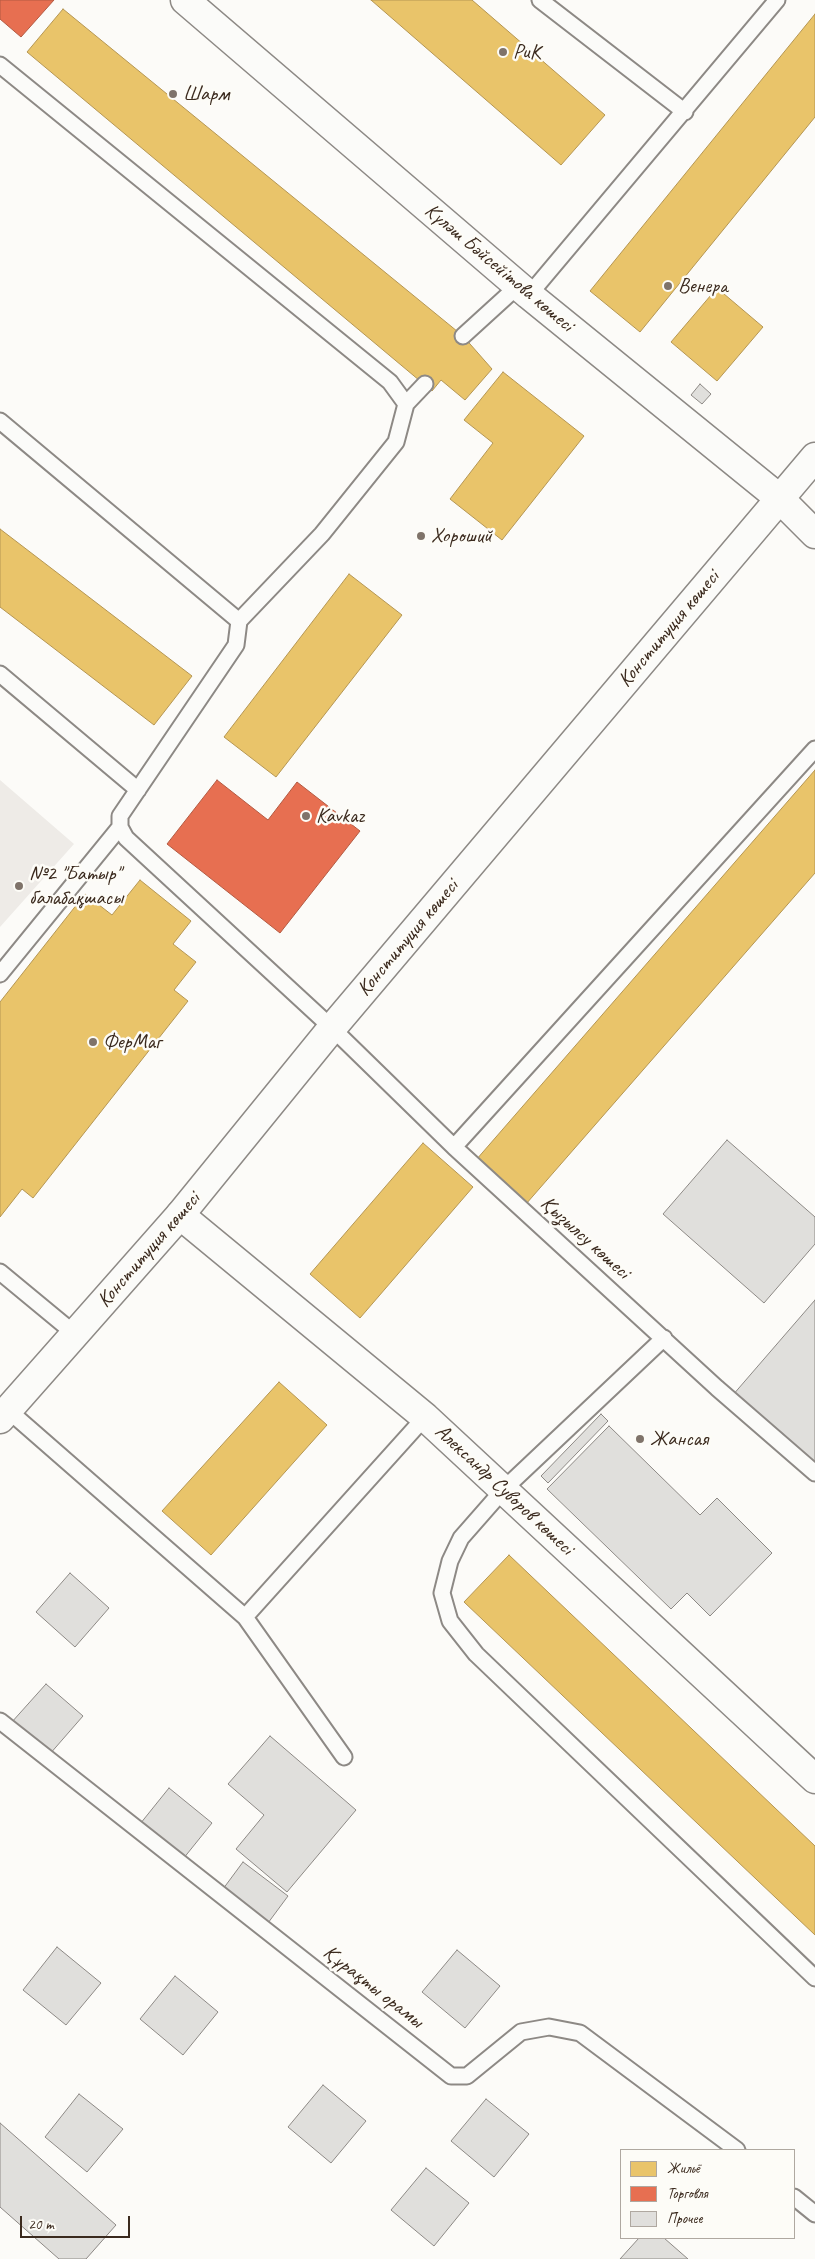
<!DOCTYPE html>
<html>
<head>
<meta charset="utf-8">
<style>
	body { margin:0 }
	#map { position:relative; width:815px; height:2259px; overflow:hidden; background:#fcfbf8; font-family:Caveat,sans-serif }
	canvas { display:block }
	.legend { position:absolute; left:620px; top:2149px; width:175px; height:90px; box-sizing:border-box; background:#fdfcf7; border:1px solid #afa8a0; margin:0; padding:6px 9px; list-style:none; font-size:15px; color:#3b2a1e }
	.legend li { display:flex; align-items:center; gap:10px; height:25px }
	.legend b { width:25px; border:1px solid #afa8a0 }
	.scale { position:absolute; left:20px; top:2216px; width:110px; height:22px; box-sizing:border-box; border:2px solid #3b2a1e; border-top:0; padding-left:6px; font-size:15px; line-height:18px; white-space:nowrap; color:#3b2a1e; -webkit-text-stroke:4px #fdfcf7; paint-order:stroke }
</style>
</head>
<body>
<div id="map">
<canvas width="815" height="2259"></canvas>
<ul class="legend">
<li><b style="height:14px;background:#e9c46a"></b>Жильё</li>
<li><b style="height:14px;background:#e76f51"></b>Торговля</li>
<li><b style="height:14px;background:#e0dfdc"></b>Прочее</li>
</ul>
<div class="scale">20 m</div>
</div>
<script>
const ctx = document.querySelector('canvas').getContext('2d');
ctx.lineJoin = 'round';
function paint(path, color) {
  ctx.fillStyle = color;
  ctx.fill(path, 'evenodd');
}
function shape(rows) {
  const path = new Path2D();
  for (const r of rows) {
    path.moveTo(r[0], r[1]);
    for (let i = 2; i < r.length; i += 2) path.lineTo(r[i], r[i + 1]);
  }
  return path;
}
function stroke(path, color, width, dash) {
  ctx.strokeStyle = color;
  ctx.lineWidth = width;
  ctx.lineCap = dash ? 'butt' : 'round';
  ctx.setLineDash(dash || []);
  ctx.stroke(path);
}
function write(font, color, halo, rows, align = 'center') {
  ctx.font = font + ' Caveat,sans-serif';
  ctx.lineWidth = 5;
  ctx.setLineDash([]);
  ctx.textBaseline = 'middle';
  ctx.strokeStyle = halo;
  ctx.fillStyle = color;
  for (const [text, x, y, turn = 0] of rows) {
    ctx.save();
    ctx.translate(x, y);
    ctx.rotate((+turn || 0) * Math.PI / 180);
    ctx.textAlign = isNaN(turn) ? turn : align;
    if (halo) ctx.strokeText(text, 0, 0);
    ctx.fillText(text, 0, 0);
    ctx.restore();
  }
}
paint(shape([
	[0,780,74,844,0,927]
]), '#eeebe7');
const homes = shape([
	[371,0,472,0,605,115,561,165,371,0],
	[63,9,463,336,492,369,465,400,441,380,432,391,27,52,63,9],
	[815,14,815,117,640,332,590,291,815,14],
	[717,288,763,327,717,381,671,342,717,288],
	[503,372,584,436,502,540,450,499,493,443,464,420,503,372],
	[0,529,192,676,154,725,0,607,0,529],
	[349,574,402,615,276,777,224,737,349,574],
	[815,770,815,873,526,1204,476,1160,815,770],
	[140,880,191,921,173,944,196,962,174,990,188,1001,33,1198,22,1189,0,1217,0,1002,85,894,112,915,140,880],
	[423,1143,473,1187,360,1318,310,1274,423,1143],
	[279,1382,327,1425,211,1555,162,1511,279,1382],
	[509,1555,815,1846,815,1935,464,1602,509,1555]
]);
paint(homes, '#e9c46a');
stroke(homes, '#b59653', 1);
const shops = shape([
	[0,0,54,0,21,37,0,19,0,0],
	[217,780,268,820,297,782,360,831,280,933,167,844,217,780]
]);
paint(shops, '#e76f51');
stroke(shops, '#b35a42', 1);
const building = shape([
	[700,384,711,394,702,404,691,395,700,384],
	[727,1140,815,1217,815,1244,764,1303,663,1214,727,1140],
	[815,1300,815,1469,732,1396,815,1300],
	[601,1414,608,1421,548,1483,541,1476,601,1414],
	[609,1426,700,1515,717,1498,772,1553,710,1616,687,1593,671,1609,547,1489,609,1426],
	[70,1573,109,1608,75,1647,36,1612,70,1573],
	[46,1684,83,1716,49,1755,11,1723,46,1684],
	[270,1736,356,1810,287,1892,236,1849,264,1815,228,1784,270,1736],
	[169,1788,212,1823,183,1859,140,1824,169,1788],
	[243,1862,288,1896,268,1923,223,1889,243,1862],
	[57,1947,101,1983,66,2025,23,1990,57,1947],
	[457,1950,500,1986,465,2028,422,1992,457,1950],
	[175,1976,218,2012,183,2055,140,2019,175,1976],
	[323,2085,366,2121,331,2163,288,2127,323,2085],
	[79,2094,123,2129,87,2172,45,2137,79,2094],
	[486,2099,529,2134,494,2177,451,2141,486,2099],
	[0,2123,116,2225,86,2259,59,2259,0,2207,0,2123],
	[426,2168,469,2203,434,2246,391,2210,426,2168],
	[639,2238,664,2238,688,2259,620,2259,639,2238]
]);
paint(building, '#e0dfdc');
stroke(building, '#8d8985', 1);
const lane = shape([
	[540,0,685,112],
	[0,65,390,382,406,404],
	[529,295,777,0],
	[463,336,519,285],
	[425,384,406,404,396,442,322,534,239,621,236,645,120,816,120,827,126,838,332,1028,454,1147,717,1388,815,1473],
	[0,421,239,621],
	[0,674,138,790],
	[0,974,120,827],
	[454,1147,815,749],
	[0,1272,75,1334],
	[664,1338,504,1489,461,1538,450,1561,442,1593,450,1621,476,1654,815,1978],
	[8,1410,245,1617,425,1417],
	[245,1617,344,1757],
	[0,1721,451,2076,467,2076,521,2032,549,2027,580,2033,737,2150],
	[794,2197,815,2214]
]);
const street = shape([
	[185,0,529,295,779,498],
	[180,1215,425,1417,815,1779]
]);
const secondary = shape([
	[779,498,815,534],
	[0,1419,180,1215,332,1028,815,457]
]);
stroke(lane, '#8d8985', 19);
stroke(street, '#8d8985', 31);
stroke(secondary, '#8d8985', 31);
stroke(lane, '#fbfbf9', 15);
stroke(street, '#fbfbf9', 28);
stroke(secondary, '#fbfbf9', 28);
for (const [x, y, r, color] of [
	[503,52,5,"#7f736a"],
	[173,94,5,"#7f736a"],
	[668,286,5,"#7f736a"],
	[421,536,5,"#7f736a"],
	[306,816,5,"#7f736a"],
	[19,886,5,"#7f736a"],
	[93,1042,5,"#7f736a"],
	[640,1439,5,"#7f736a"]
]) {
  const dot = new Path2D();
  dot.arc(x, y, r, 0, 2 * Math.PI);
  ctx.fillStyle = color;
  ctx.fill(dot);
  stroke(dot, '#fdfcf7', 2);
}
write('21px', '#3b2a1e', '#fdfcf7', [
	["РиК",513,52],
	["Шарм",183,94],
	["Венера",678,286],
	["Хороший",431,536],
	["Kavkaz",316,816],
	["№2 \"Батыр\"",29,874],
	["балабақшасы",29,898],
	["ФерМаг",103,1042],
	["Жансая",650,1439]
], 'left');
write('21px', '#3b2a1e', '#fdfcf7', [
	["Күләш Бәйсейітова көшесі",499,268,40],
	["Конституция көшесі",669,629,-50],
	["Конституция көшесі",408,938,-50],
	["Қызылсу көшесі",585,1238,42],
	["Конституция көшесі",149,1250,-49],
	["Александр Суворов көшесі",504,1490,43],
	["Құрақты орамы",373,1987,38]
]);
</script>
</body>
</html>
